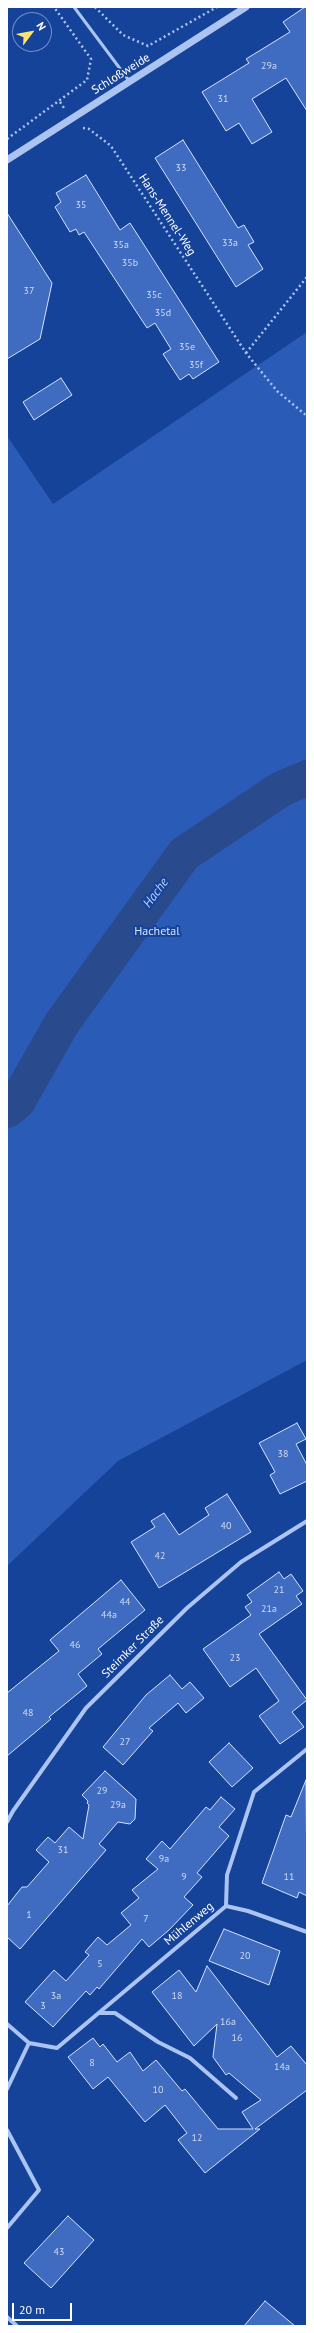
<!DOCTYPE html>
<html>
<head>
<meta charset="utf-8">
<style>
	body { margin:0 }
	#map { position:relative; width:314px; height:2333px; overflow:hidden; background:#16439a; font-family:"PT Sans",sans-serif }
	canvas { display:block }
	.frame { position:absolute; inset:0; border:8px solid #fff; pointer-events:none }
	.north { position:absolute; left:12px; top:12px; width:40px; height:40px; box-sizing:border-box; background:#16439a; border:1px solid #738ec2; border-radius:50%; rotate:58deg; font-size:11px; font-weight:700; line-height:16px; text-align:center; color:#fff }
	.north::after { content:''; display:block; margin:auto; width:14px; height:18px; background:#ffe36c; clip-path:polygon(50% 0,100% 100%,50% 72%,0 100%) }
	.scale { position:absolute; left:12px; top:2303px; width:60px; height:18px; box-sizing:border-box; border:2px solid #fff; border-top:0; padding-left:5px; font-size:12px; line-height:14px; white-space:nowrap; color:#fff; -webkit-text-stroke:3px #16439a; paint-order:stroke }
</style>
</head>
<body>
<div id="map">
<canvas width="314" height="2333"></canvas>
<div class="frame"></div>
<div class="north">N</div>
<div class="scale">20 m</div>
</div>
<script>
const ctx = document.querySelector('canvas').getContext('2d');
ctx.lineJoin = 'round';
function paint(path, color) {
  ctx.fillStyle = color;
  ctx.fill(path, 'evenodd');
}
function shape(rows) {
  const path = new Path2D();
  for (const r of rows) {
    path.moveTo(r[0], r[1]);
    for (let i = 2; i < r.length; i += 2) path.lineTo(r[i], r[i + 1]);
  }
  return path;
}
function stroke(path, color, width, dash) {
  ctx.strokeStyle = color;
  ctx.lineWidth = width;
  ctx.lineCap = dash ? 'butt' : 'round';
  ctx.setLineDash(dash || []);
  ctx.stroke(path);
}
function write(font, color, halo, rows, align = 'center') {
  ctx.font = font + ' "PT Sans",sans-serif';
  ctx.lineWidth = 4;
  ctx.setLineDash([]);
  ctx.textBaseline = 'middle';
  ctx.strokeStyle = halo;
  ctx.fillStyle = color;
  for (const [text, x, y, turn = 0] of rows) {
    ctx.save();
    ctx.translate(x, y);
    ctx.rotate((+turn || 0) * Math.PI / 180);
    ctx.textAlign = isNaN(turn) ? turn : align;
    if (halo) ctx.strokeText(text, 0, 0);
    ctx.fillText(text, 0, 0);
    ctx.restore();
  }
}
paint(shape([
	[307,332,307,1360,118,1461,7,1566,7,436,53,504]
]), '#2a5cb7');
stroke(shape([
	[7,1110,17,1102,62,1023,184,854,281,789,307,778]
]), '#294a8c', 36);
const building = shape([
	[305,7,307,7,307,111,286,78,252,99,272,132,252,144,239,123,226,131,202,92,249,63,246,59,290,32,283,22,305,7],
	[183,140,238,228,244,225,254,242,248,245,263,269,236,287,155,158,183,140],
	[86,175,120,230,130,223,219,362,193,379,189,374,180,380,163,354,171,349,155,323,147,328,84,232,79,235,76,229,70,232,55,207,61,202,56,193,86,175],
	[7,213,52,283,40,339,7,359,7,213],
	[61,378,72,395,34,420,23,402,61,378],
	[297,1423,306,1439,296,1444,307,1465,307,1481,280,1494,270,1475,275,1472,259,1443,297,1423],
	[227,1494,251,1532,159,1588,131,1542,155,1527,151,1521,164,1513,179,1535,209,1515,205,1508,227,1494],
	[279,1572,284,1579,291,1574,303,1591,296,1596,302,1604,259,1634,307,1700,292,1712,304,1727,280,1744,259,1716,279,1701,256,1668,230,1687,203,1649,251,1615,245,1607,252,1602,247,1595,279,1572],
	[121,1580,145,1610,98,1649,102,1654,78,1674,87,1686,49,1717,51,1719,7,1756,7,1693,59,1651,50,1640,121,1580],
	[170,1675,182,1689,190,1682,204,1698,186,1713,178,1703,149,1728,153,1731,123,1765,103,1747,146,1695,170,1675],
	[229,1743,253,1768,232,1787,209,1762,229,1743],
	[105,1771,136,1799,135,1819,130,1824,118,1822,99,1844,106,1850,20,1949,7,1937,7,1906,22,1887,27,1887,49,1862,36,1850,48,1837,55,1843,69,1827,83,1839,89,1805,87,1803,88,1801,82,1795,105,1771],
	[306,1780,307,1896,299,1892,297,1898,262,1883,286,1815,291,1817,306,1780],
	[221,1797,235,1809,219,1827,229,1836,197,1873,202,1877,184,1897,193,1905,169,1930,149,1947,142,1939,99,1989,97,1987,90,1995,86,1991,53,2027,25,2002,54,1970,66,1981,89,1955,85,1952,98,1937,107,1945,131,1925,121,1913,139,1898,132,1890,158,1869,146,1859,162,1841,170,1849,206,1807,210,1810,221,1797],
	[224,1929,280,1951,269,1985,209,1961,224,1929],
	[207,1966,277,2057,291,2046,307,2065,307,2090,255,2129,260,2129,205,2173,178,2140,187,2133,165,2105,145,2122,108,2077,93,2089,68,2057,93,2038,100,2047,103,2044,117,2062,130,2052,143,2071,156,2060,182,2091,185,2089,218,2129,253,2129,242,2112,261,2100,229,2073,226,2075,213,2057,217,2024,194,2046,152,1992,179,1970,196,1992,207,1966],
	[68,2216,94,2240,51,2288,24,2263,68,2216],
	[265,2301,295,2326,244,2326,265,2301]
]);
paint(building, '#3f6cc1');
stroke(building, '#d3e2fc', 1);
stroke(shape([
	[95,7,123,35,148,46,217,7],
	[60,102,64,108],
	[83,128,89,129,111,146,246,353,277,391,307,416],
	[7,139,87,80,91,59,54,7],
	[246,353,307,277]
]), '#abc4f2', 2.5, [2, 3]);
stroke(shape([
	[74,7,130,82]
]), '#abc4f2', 3);
stroke(shape([
	[7,1822,13,1811,86,1708,187,1608,241,1562,307,1521],
	[226,1906,227,1875,254,1792,307,1749],
	[100,2013,115,2013,158,2042,190,2058,236,2098],
	[7,2024,29,2043,57,2048,226,1906,248,1911,307,1932],
	[7,2089,29,2043],
	[7,2130,39,2190,7,2228],
	[7,2317,17,2326]
]), '#abc4f2', 4);
stroke(shape([
	[7,160,246,7]
]), '#abc4f2', 7);
write('10px', '#cfdaf0', null, [
	["29a",269,66],
	["31",223,99],
	["33",181,168],
	["35",81,205],
	["33a",230,243],
	["35a",121,245],
	["35b",130,263],
	["37",29,291],
	["35c",154,295],
	["35d",163,313],
	["35e",187,347],
	["35f",196,365],
	["38",283,1454],
	["40",226,1526],
	["42",160,1556],
	["21",279,1590],
	["44",125,1602],
	["21a",269,1609],
	["44a",109,1615],
	["46",75,1645],
	["23",235,1658],
	["48",28,1713],
	["27",125,1742],
	["29",102,1791],
	["29a",118,1805],
	["31",63,1850],
	["9a",164,1859],
	["9",184,1877],
	["11",289,1877],
	["1",29,1915],
	["7",146,1919],
	["20",245,1956],
	["5",100,1964],
	["3a",56,1996],
	["18",177,1996],
	["3",43,2006],
	["16a",228,2022],
	["16",237,2038],
	["8",92,2063],
	["14a",282,2067],
	["10",158,2090],
	["12",197,2138],
	["43",59,2252]
]);
write('12px', '#fff', '#16439a', [
	["Schloßweide",121,74,-32],
	["Hans-Mennel-Weg",167,215,57],
	["Steimker Straße",133,1647,-45],
	["Mühlenweg",189,1924,-40]
]);
write('12px', '#d3e2fc', '#16439a', [
	["Hachetal",157,932]
]);
write('italic 13px', '#b8cff9', '#16439a', [
	["Hache",156,893,-54]
]);
</script>
</body>
</html>
